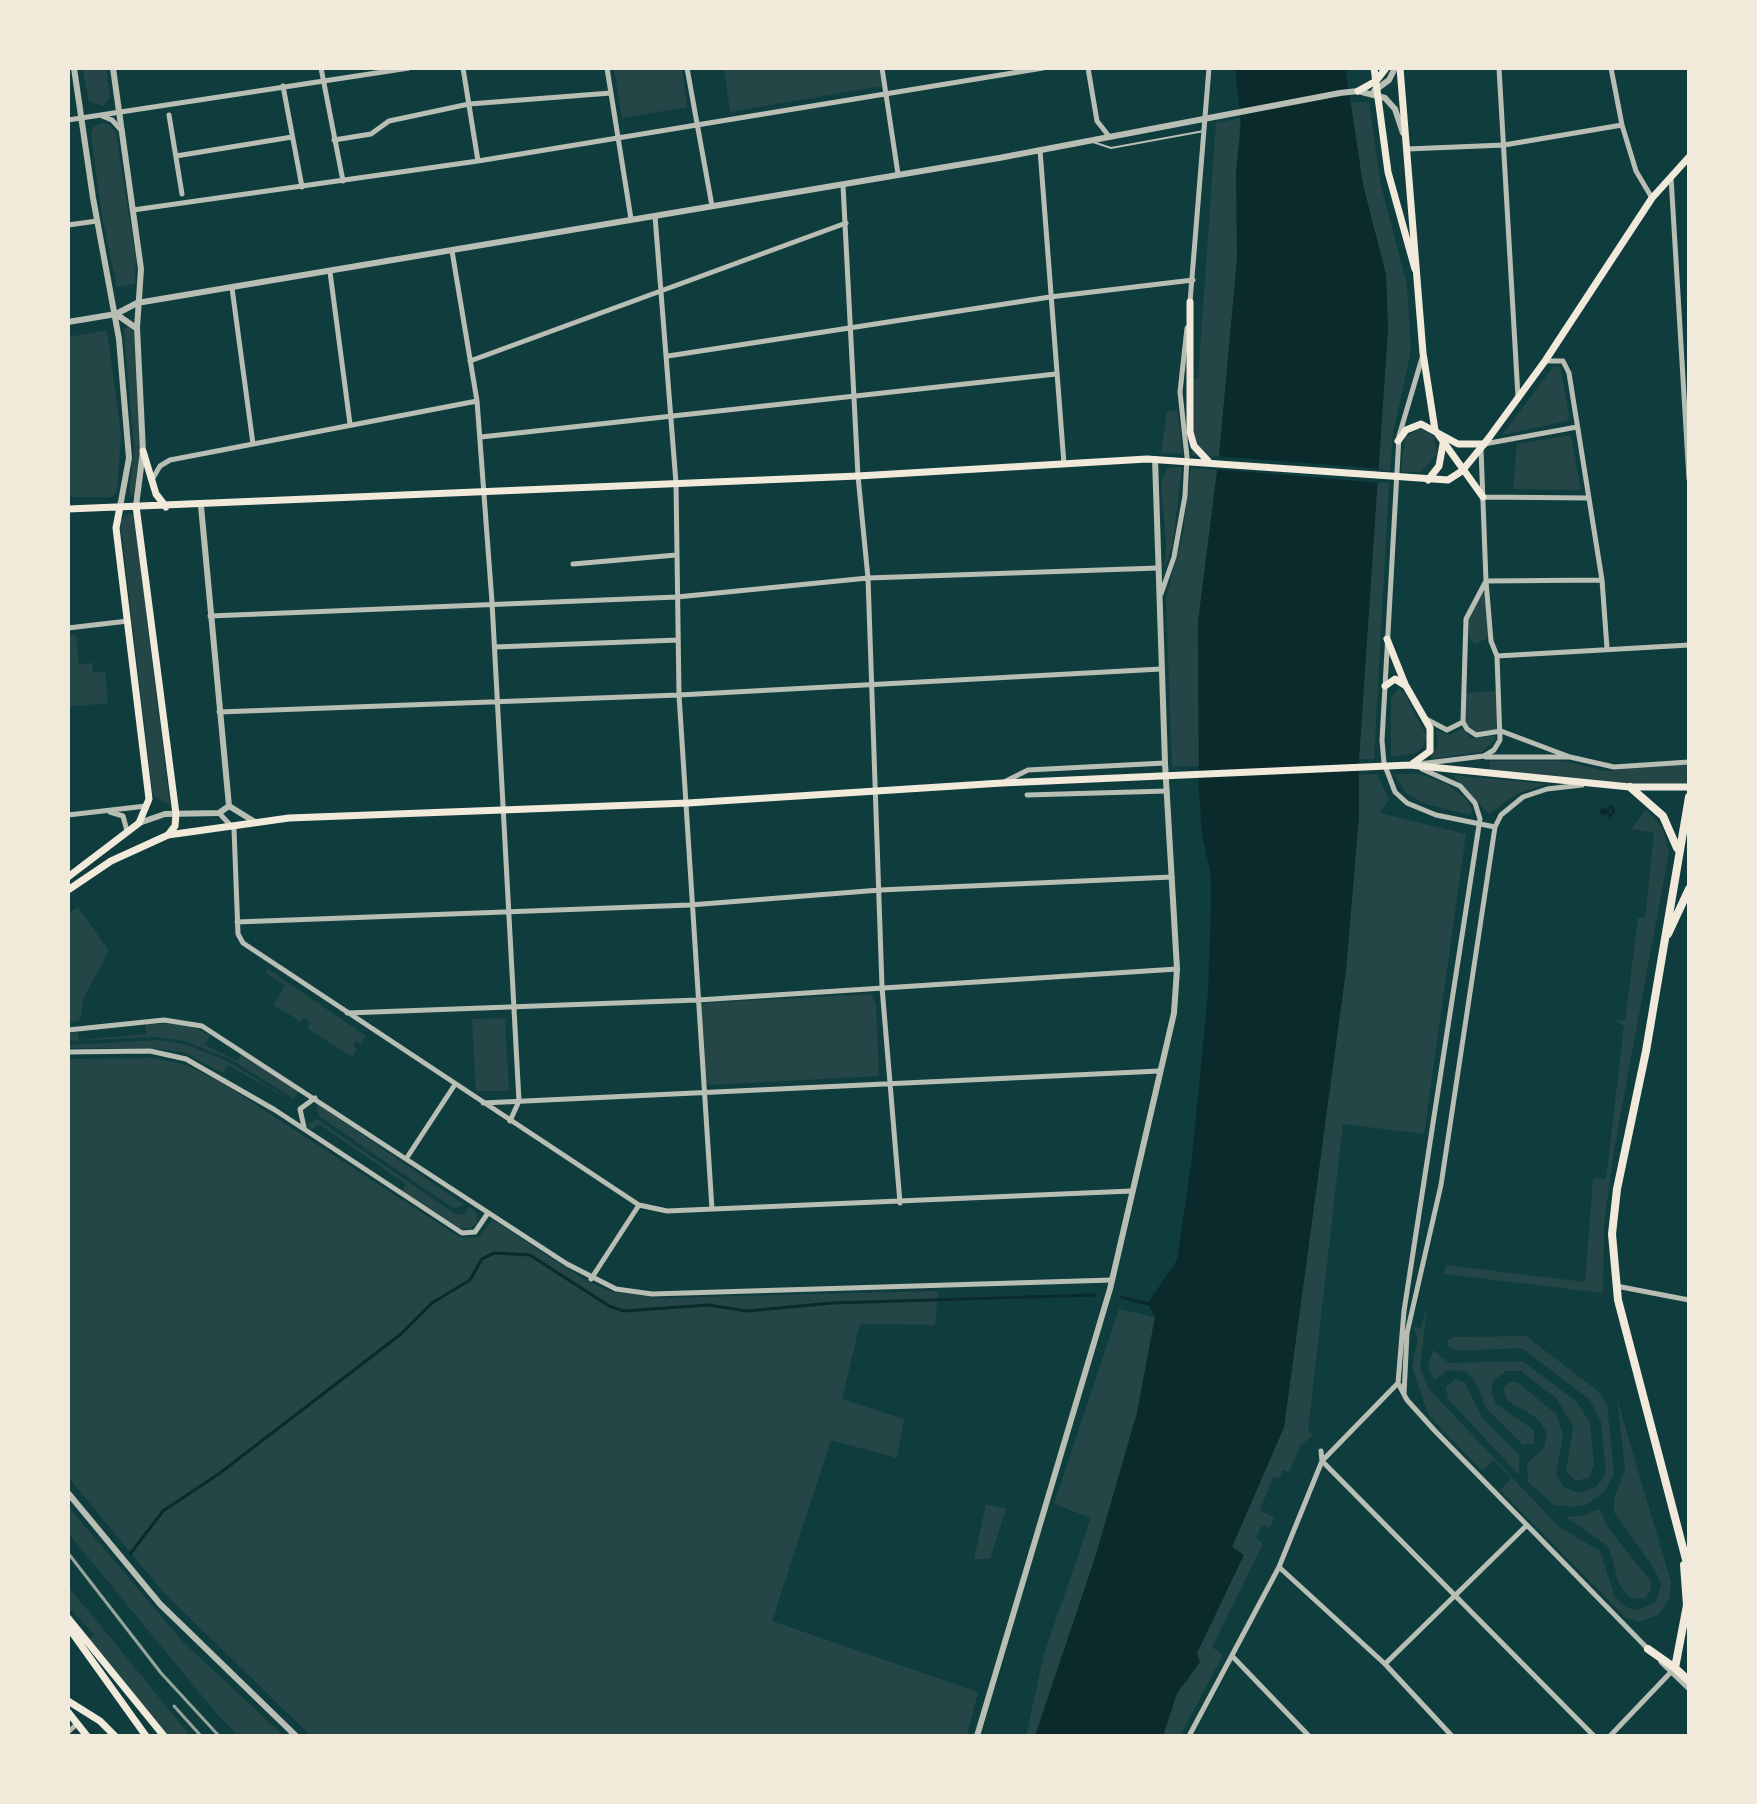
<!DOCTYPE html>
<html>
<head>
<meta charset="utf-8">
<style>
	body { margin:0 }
	#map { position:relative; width:1757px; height:1804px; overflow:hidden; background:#0f3d3e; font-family:Overpass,sans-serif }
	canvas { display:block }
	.frame { position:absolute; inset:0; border:70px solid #f1e9da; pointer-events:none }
</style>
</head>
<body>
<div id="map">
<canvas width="1757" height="1804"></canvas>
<div class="frame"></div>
</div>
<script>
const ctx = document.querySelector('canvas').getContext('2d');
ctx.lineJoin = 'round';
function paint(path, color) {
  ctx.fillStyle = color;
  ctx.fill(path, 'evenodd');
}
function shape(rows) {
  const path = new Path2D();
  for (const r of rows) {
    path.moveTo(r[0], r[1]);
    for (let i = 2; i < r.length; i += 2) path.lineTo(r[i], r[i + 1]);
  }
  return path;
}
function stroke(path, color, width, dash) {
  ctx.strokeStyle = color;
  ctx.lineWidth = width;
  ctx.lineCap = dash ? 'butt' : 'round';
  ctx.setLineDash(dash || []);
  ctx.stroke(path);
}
paint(shape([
	[82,68,106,68,110,97,103,106,89,101],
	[614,68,682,68,687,107,622,118],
	[724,68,879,68,882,86,730,112],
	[1351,102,1369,102,1381,186,1407,285,1411,351,1393,433,1390,471,1378,470,1388,329,1386,275,1363,185],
	[1240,118,1237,260,1219,457,1192,455,1187,379,1198,379,1216,123],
	[102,123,109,124,116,133,136,260,135,284,117,287,102,217,91,134,93,127],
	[129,326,133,331,145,447,135,498,129,493,134,450,124,335,124,329],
	[107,330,121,434,117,490,112,497,68,497,68,337],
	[1560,366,1569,415,1567,421,1502,435,1553,367],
	[1177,410,1183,454,1161,453,1167,412],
	[1421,428,1434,436,1437,454,1421,472,1401,472,1405,437],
	[1571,435,1581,490,1513,489,1517,444],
	[1182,467,1173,542,1164,572,1166,545,1161,482,1167,468],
	[1191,468,1217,470,1198,622,1199,766,1172,767,1166,598,1183,534],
	[1377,482,1389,483,1374,759,1359,759],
	[128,513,134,516,170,806,153,796,120,520],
	[1485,588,1489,637,1476,644,1466,635,1467,620],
	[68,635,76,635,79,664,92,663,93,673,105,671,108,703,68,707],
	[1399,688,1404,692,1427,737,1423,747,1414,754,1391,757,1391,698],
	[1498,691,1498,730,1477,733,1469,730,1465,720,1465,693],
	[1463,728,1471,738,1495,736,1495,740,1482,752,1430,759,1438,745,1436,730,1450,735],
	[1490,761,1563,761,1605,771,1689,764,1689,786,1583,781,1490,769],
	[1377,774,1389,800,1379,813,1466,834,1424,1134,1343,1124,1308,1430,1313,1435,1300,1446,1289,1472,1283,1470,1279,1478,1273,1477,1260,1510,1274,1518,1270,1528,1262,1525,1256,1538,1263,1544,1212,1647,1223,1655,1180,1736,1163,1736,1177,1693,1191,1675,1197,1653,1243,1555,1232,1547,1284,1427,1346,970,1359,815,1359,775],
	[1394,774,1420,774,1447,784,1465,798,1473,811,1469,815,1423,803,1406,793],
	[1452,775,1546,784,1516,794,1489,814],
	[1646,809,1663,829,1669,852,1615,1144,1604,1224,1603,1293,1444,1274,1446,1265,1585,1282,1593,1178,1606,1179,1624,1026,1614,1020,1625,1021,1638,918,1645,918,1654,833,1631,829],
	[78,907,109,951,84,997,80,1020,68,1023,68,913],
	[268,969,366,1036,361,1044,356,1041,353,1046,357,1049,352,1057,307,1028,311,1023,303,1018,299,1023,296,1018,273,1006,285,986,265,972],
	[871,994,876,1004,879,1076,710,1085,705,1081,701,1006,705,1003],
	[505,1018,509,1091,476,1091,472,1019],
	[146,1024,184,1024,198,1029,210,1036,205,1045,237,1061,242,1054,298,1091,294,1099,230,1059,185,1041,156,1037,68,1041,68,1034,78,1032,79,1040,146,1034],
	[158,1040,185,1044,229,1062,292,1101,228,1065,223,1073,183,1052,150,1048,68,1048,68,1045],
	[154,1058,186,1065,219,1081,461,1238,479,1237,493,1220,583,1279,611,1292,659,1298,938,1291,935,1325,860,1324,842,1399,904,1419,897,1458,831,1440,772,1621,978,1692,967,1736,311,1736,164,1593,68,1477,68,1059],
	[316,1103,463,1204,462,1206,453,1208,371,1152,319,1116],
	[317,1119,455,1214,463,1215,469,1207,476,1212,477,1223,470,1229,460,1228,402,1192,406,1184,319,1124,311,1130,307,1124],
	[1427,1307,1420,1368,1429,1389,1559,1527,1600,1551,1615,1597,1628,1608,1638,1610,1656,1602,1661,1585,1655,1570,1614,1512,1614,1499,1625,1470,1617,1399,1671,1582,1670,1598,1658,1615,1639,1622,1625,1617,1500,1490,1511,1478,1494,1460,1482,1471,1429,1416,1412,1367,1418,1340,1413,1327,1421,1328],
	[1119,1309,1155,1317,1137,1413,1095,1558,1035,1736,1026,1736,1044,1654,1091,1518,1054,1504],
	[1526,1336,1598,1391,1607,1404,1614,1474,1605,1491,1586,1505,1571,1507,1554,1505,1528,1482,1527,1463,1544,1448,1547,1433,1538,1419,1507,1400,1503,1388,1509,1382,1517,1382,1556,1414,1563,1434,1556,1475,1565,1488,1579,1493,1596,1487,1606,1473,1601,1422,1590,1400,1522,1348,1456,1351,1447,1346,1448,1340,1454,1337],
	[1433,1350,1449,1363,1522,1361,1577,1402,1590,1423,1594,1465,1590,1477,1576,1481,1566,1472,1573,1427,1557,1399,1521,1371,1506,1371,1493,1381,1491,1392,1496,1404,1534,1430,1534,1443,1523,1445,1486,1408,1475,1381,1467,1372,1449,1370,1434,1380,1428,1366],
	[1456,1379,1465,1383,1482,1418,1519,1455,1519,1475,1448,1399,1446,1387],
	[986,1504,1006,1509,990,1559,974,1559],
	[68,1506,183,1642,284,1736,238,1736,217,1714,68,1533],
	[1599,1509,1610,1530,1651,1582,1651,1590,1645,1598,1636,1599,1627,1595,1619,1584,1609,1547,1566,1517,1582,1516],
	[68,1587,102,1627,190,1736,167,1736,89,1639,94,1634,68,1607]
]), '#244646');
paint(shape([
	[1235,68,1345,68,1363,185,1386,275,1388,329,1359,759,1359,815,1346,970,1284,1427,1232,1547,1244,1555,1197,1653,1200,1662,1177,1693,1163,1736,1035,1736,1095,1558,1137,1413,1155,1317,1148,1303,1177,1260,1192,1158,1208,992,1211,911,1211,876,1202,835,1199,790,1198,622,1219,457,1237,260,1236,171,1241,123]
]), '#0a2a2b');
paint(shape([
	[1215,456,1383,469,1381,483,1213,469]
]), '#0f3d3e');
stroke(shape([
	[1610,806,1614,811,1610,816],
	[1603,809,1606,811,1604,814,1601,812,1603,809],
	[1608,809,1608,813],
	[1121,1297,1148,1304],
	[130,1554,163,1511,220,1473,401,1334,432,1303,470,1280,482,1259,494,1253,530,1255,609,1306,624,1311,708,1305,747,1311,832,1303,1095,1295]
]), '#0a2a2b', 3);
stroke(shape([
	[1093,142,1111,148,1204,131]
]), '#b8beb3', 2);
stroke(shape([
	[321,68,343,181],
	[463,68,478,161],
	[607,68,631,219],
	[687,68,712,206],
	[882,68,898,174],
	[1088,68,1097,121,1108,135],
	[1499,68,1518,397],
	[1611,68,1622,125,1636,171,1652,198],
	[283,86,302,187],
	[169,115,182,194],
	[102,116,112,120,122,131],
	[68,120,409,68],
	[334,140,371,134,389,121,469,104,611,93],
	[1407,149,1504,145,1622,125],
	[1040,150,1064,464],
	[176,156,292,137],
	[1671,177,1689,479],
	[843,185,858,476,868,578,882,987,900,1203],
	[133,210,478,161,1043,68],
	[655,216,676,483,679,695,712,1209],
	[68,225,97,221],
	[452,251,477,401,492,602,519,1101,510,1121],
	[330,272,350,424],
	[232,288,253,444],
	[1190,302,1209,68],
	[668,356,1050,297,1193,280],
	[1422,358,1399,436,1382,740,1384,763,1395,792,1407,803,1436,815,1495,827],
	[470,361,846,223],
	[1545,361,1563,361,1569,373,1602,580,1607,648],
	[481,437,1056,374],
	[1484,444,1577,427],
	[153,478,160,466,170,460,477,401],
	[1483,497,1588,498],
	[573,564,676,555],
	[1161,594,1174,557,1185,496,1187,457,1180,392,1187,328],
	[210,616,677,597,868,578,1158,568],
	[68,628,128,621],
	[495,647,678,640],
	[1497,656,1689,645],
	[219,712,679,695,1161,669],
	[1426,719,1447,730,1463,722],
	[1486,757,1570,757,1614,767,1689,762],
	[1570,757,1501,731,1476,735,1467,729,1463,722,1466,619,1486,581,1602,580],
	[1419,764,1484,756,1494,750,1500,740,1497,656,1491,641,1486,581,1481,449],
	[1422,769,1460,786,1475,803,1480,819,1404,1311,1398,1383,1407,1400,1436,1432,1648,1649],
	[1006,781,1028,770,1165,763],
	[1027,795,1167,791],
	[110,812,123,816,127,831],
	[219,813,234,829,238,934,243,943,639,1205,667,1211,1131,1191],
	[68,815,146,806],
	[237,922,690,905,880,890,1172,877],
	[347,1013,698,1000,1177,969],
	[68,1030,164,1020,202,1026,567,1264,616,1289,652,1294,1112,1280],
	[68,1052,150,1051,186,1059,275,1110,462,1233,475,1232,488,1213],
	[483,1103,1159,1071],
	[304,1127,300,1109,315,1098],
	[406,1159,454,1086],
	[591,1279,639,1205],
	[1616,1286,1689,1300],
	[1404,1394,1407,1333,1441,1185,1495,827,1501,815,1523,797,1547,789,1582,785],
	[1321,1451,1322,1461,1594,1736],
	[1279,1567,1385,1664,1452,1736],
	[1234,1658,1309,1736],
	[1661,1662,1689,1689],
	[1385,1664,1526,1526],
	[68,1732,77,1724],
	[1189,1736,1279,1567,1322,1461,1398,1383],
	[1610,1736,1671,1672]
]), '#b8beb3', 5);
stroke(shape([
	[74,68,93,198,119,339,129,458,120,507],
	[113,68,141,269,137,328,143,451,136,506],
	[1374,91,1389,80,1395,68],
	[116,314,136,328],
	[68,322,116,314,137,303,999,158,1340,93,1358,91,1385,98,1395,109,1403,133],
	[201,506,229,806,255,822],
	[139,823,165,814,219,813,229,806],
	[68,1493,160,1604,296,1736],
	[977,1736,1110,1289,1174,1013,1177,969,1165,763,1155,459]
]), '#b8beb3', 6);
stroke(shape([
	[1374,68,1388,172,1415,269],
	[1400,68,1423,353,1435,430,1483,497],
	[1358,91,1376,81,1386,68],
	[1398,441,1406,430,1421,424,1458,444,1484,444],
	[68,1712,87,1736]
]), '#f1e9da', 7);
stroke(shape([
	[1190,302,1190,432,1194,446,1208,461],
	[143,451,156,494,166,507],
	[1428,480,1439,466,1443,444],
	[136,506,176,814,175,826,168,835],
	[68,509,858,476,1147,459,1448,480,1462,471,1488,439,1545,361,1652,198,1689,157],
	[1387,639,1405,684],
	[1385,686,1395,679,1406,686,1430,728,1430,751,1412,764],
	[68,877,139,823,149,799,116,528,120,507],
	[68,890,111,861,168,835,289,818,688,803,1002,783,1410,765,1630,787,1689,787],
	[68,1618,164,1736],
	[68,1627,146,1736],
	[68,1701,100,1721,115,1736]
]), '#f1e9da', 7);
stroke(shape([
	[1630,787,1663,816,1677,848],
	[1689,797,1646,1051,1617,1189,1612,1234,1618,1300,1689,1571],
	[1668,934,1689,889],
	[1684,1565,1687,1605,1675,1668,1689,1681],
	[1648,1649,1675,1668]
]), '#f1e9da', 8);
stroke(shape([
	[68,1553,161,1673,219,1736],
	[174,1706,201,1736]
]), '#97a49c', 3);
</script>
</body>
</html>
